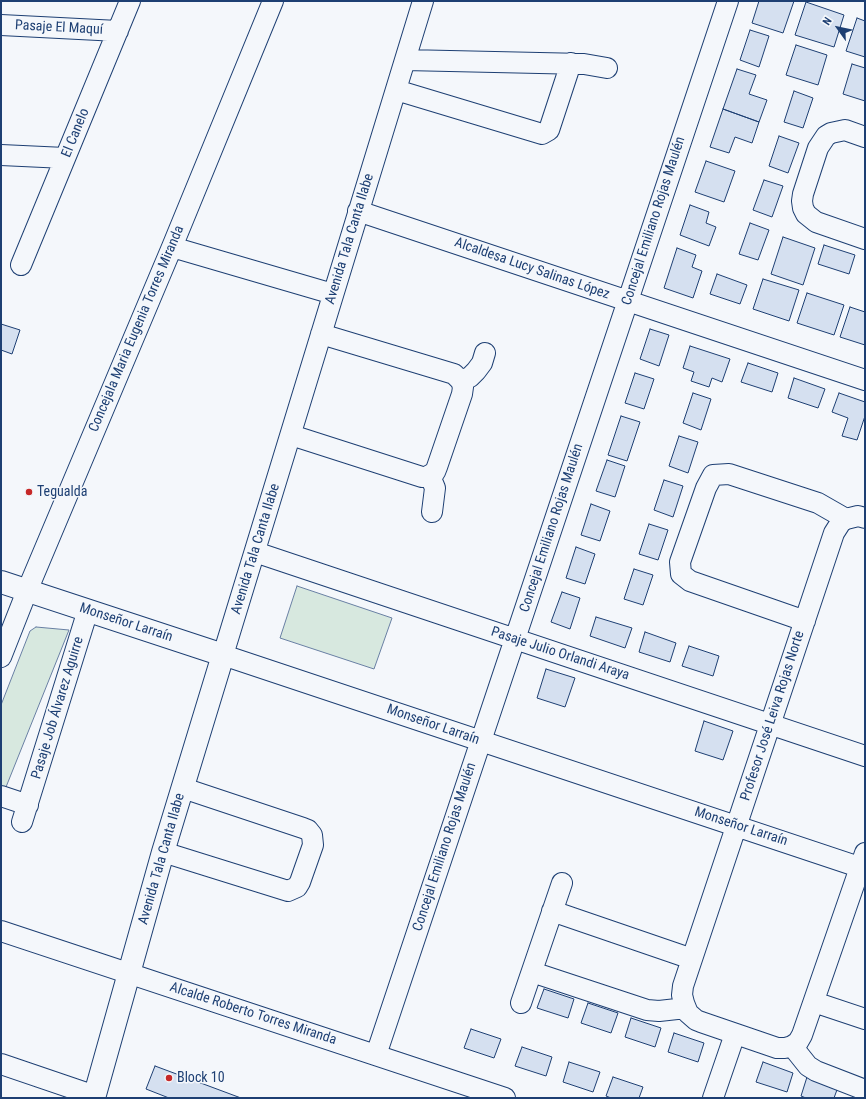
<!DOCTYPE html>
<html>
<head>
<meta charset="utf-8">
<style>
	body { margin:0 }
	#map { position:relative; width:866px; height:1099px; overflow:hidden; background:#f4f7fb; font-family:"Roboto Condensed",sans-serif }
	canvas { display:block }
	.frame { position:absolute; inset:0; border:2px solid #1d3f73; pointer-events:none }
	.north { position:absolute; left:818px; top:8px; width:40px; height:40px; -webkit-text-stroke:3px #f4f7fb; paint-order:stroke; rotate:303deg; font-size:11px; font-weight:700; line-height:16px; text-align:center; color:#1d3f73 }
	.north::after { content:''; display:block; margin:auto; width:14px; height:18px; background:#1d3f73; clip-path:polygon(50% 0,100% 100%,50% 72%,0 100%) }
</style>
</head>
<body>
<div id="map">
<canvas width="866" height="1099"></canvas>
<div class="frame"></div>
<div class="north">N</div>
</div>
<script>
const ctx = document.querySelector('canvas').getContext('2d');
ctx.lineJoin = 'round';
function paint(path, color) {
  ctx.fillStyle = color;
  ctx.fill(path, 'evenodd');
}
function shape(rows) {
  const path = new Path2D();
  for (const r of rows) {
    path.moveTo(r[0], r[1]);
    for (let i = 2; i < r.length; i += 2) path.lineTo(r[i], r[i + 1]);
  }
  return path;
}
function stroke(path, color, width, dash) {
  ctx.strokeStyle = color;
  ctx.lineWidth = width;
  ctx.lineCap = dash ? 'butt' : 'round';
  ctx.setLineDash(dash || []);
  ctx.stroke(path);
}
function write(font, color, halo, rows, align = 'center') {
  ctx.font = font + ' "Roboto Condensed",sans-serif';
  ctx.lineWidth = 3;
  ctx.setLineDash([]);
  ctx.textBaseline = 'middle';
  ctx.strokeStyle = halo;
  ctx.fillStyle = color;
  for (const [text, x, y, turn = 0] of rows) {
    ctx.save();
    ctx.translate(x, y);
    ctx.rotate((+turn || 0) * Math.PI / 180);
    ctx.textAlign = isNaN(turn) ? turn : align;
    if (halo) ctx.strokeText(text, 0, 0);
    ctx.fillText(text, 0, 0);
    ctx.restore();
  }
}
const green = shape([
	[297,586,392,618,374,669,280,638,297,586],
	[36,627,69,630,4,792,1,790,1,705,30,631,36,627]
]);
paint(green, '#d7e8df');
stroke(green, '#687fa3', 1);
const building = shape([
	[759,1,794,1,783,33,752,23,759,1],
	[806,2,844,15,834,47,795,35,806,2],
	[857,18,865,21,865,57,846,51,857,18],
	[750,30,769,36,759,67,740,60,750,30],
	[796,45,827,55,818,85,786,75,796,45],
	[852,64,865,68,865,101,843,94,852,64],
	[737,69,756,75,749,94,767,100,759,122,723,109,737,69],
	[794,91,813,98,803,128,784,122,794,91],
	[723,109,759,122,752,143,735,137,729,153,710,147,723,109],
	[779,136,799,143,788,173,769,166,779,136],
	[706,161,735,171,724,202,695,192,706,161],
	[764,180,783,186,772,217,753,210,764,180],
	[690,205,709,212,706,223,716,227,709,246,680,235,690,205],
	[750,223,769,230,758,260,739,254,750,223],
	[783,237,815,248,803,285,771,274,783,237],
	[824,245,855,255,849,274,818,264,824,245],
	[677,248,696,255,692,267,702,271,693,298,664,288,677,248],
	[717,274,747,285,740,304,710,294,717,274],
	[763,279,799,290,789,321,753,309,763,279],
	[807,293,844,305,834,335,797,323,807,293],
	[850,307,865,312,865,345,840,337,850,307],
	[1,324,20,330,12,354,1,350,1,324],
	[650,329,669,335,659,366,640,359,650,329],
	[690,346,730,359,722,382,712,378,709,387,691,381,694,372,683,368,690,346],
	[748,363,778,373,772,392,741,382,748,363],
	[635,373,654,379,644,409,625,403,635,373],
	[794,378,825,389,818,408,788,398,794,378],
	[693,393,711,399,701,430,683,423,693,393],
	[839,393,865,402,865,416,857,440,842,436,848,418,832,412,839,393],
	[621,416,640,422,627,461,608,455,621,416],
	[679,436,698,442,688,473,669,466,679,436],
	[607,460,625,466,615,497,596,491,607,460],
	[664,480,683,486,673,517,654,510,664,480],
	[591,504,610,511,600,541,581,535,591,504],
	[649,524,668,530,658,560,639,554,649,524],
	[576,547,595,554,585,584,566,578,576,547],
	[634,569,653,575,643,605,624,599,634,569],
	[562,592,580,598,570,629,551,622,562,592],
	[596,617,632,628,625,648,590,636,596,617],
	[645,632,676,643,670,662,639,652,645,632],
	[689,646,719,656,713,676,682,666,689,646],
	[546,669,575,678,565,707,537,698,546,669],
	[704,721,733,731,723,760,695,751,704,721],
	[544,989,574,999,568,1018,537,1008,544,989],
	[588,1003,618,1013,611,1033,581,1023,588,1003],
	[631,1018,661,1028,655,1047,625,1037,631,1018],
	[471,1029,501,1039,494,1058,464,1048,471,1029],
	[674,1033,704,1043,698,1062,668,1052,674,1033],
	[522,1047,552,1057,546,1076,515,1066,522,1047],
	[569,1062,600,1072,593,1092,563,1082,569,1062],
	[763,1062,793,1073,787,1092,756,1082,763,1062],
	[155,1066,241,1098,169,1098,146,1089,155,1066],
	[613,1077,643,1087,639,1098,611,1098,606,1096,613,1077],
	[807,1077,838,1087,834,1098,806,1098,801,1096,807,1077]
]);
paint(building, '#d5e0f0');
stroke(building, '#1d3f73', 1);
const minor = shape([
	[423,1,223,655,865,869],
	[1,25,118,31],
	[405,60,584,64,607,68],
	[396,90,542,134,549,130,571,63],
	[865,137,845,130,831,133,826,136,818,148,803,194,802,201,803,208,806,214,816,222,865,239],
	[1,155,65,158],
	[358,211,865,380],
	[172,247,333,294],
	[21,265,130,1],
	[461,381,470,377,476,371,482,363,485,353],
	[291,435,422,477,426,477,435,472,437,467,462,394,463,387,461,381,454,374,321,334],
	[430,476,435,488,432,512],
	[865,518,858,516,846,519,841,522,834,533,683,986,682,995,684,1003,688,1013,696,1020,701,1022,777,1048,785,1048,792,1046,798,1042,802,1035,865,853],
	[255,552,865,756],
	[805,621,690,581,681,574,680,562,706,488,713,475,729,474,818,503,846,519],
	[1,657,27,591,172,247,273,1],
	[1,796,28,805],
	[22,822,88,610],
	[163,852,288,891,297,887,300,882,313,845,312,835,308,830,303,828,183,788],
	[552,911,692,959],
	[1,931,505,1098],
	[532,972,647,1010,659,1011,686,1008],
	[814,1002,865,1019],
	[521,1003,562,883],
	[792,1046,808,1066,816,1071,865,1090],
	[376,1055,728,1],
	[1,1064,95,1096],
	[713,1098,735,1034]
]);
const tertiary = shape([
	[1,582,223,655,163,852,94,1098]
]);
stroke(minor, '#1d3f73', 22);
stroke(tertiary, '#1d3f73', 24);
stroke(minor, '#f4f7fb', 20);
stroke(tertiary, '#f4f7fb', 22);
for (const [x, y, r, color] of [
	[29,492,4,"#c62828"],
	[169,1078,4,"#c62828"]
]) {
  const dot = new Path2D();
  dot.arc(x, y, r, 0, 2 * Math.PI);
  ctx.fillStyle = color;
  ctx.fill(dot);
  stroke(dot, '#f4f7fb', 1.5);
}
write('14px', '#1d3f73', '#f4f7fb', [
	["Pasaje El Maquí",59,28,3],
	["El Canelo",76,133,-68],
	["Concejal Emiliano Rojas Maulén",654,221,-72],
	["Avenida Tala Canta Ilabe",350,239,-73],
	["Alcaldesa Lucy Salinas López",532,269,19],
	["Concejala Maria Eugenia Torres Miranda",137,329,-67],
	["Concejal Emiliano Rojas Maulén",552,528,-72],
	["Avenida Tala Canta Ilabe",256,549,-73],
	["Monseñor Larraín",126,623,18],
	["Pasaje Julio Orlandi Araya",560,654,18],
	["Pasaje Job Álvarez Aguirre",58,708,-73],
	["Profesor José Leiva Rojas Norte",773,716,-72],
	["Monseñor Larraín",433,725,19],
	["Monseñor Larraín",741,827,18],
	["Concejal Emiliano Rojas Maulén",445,847,-72],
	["Avenida Tala Canta Ilabe",162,859,-74],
	["Alcalde Roberto Torres Miranda",253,1014,18]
]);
write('14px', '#1d3f73', '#f4f7fb', [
	["Tegualda",37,492],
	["Block 10",177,1078]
], 'left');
</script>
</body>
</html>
